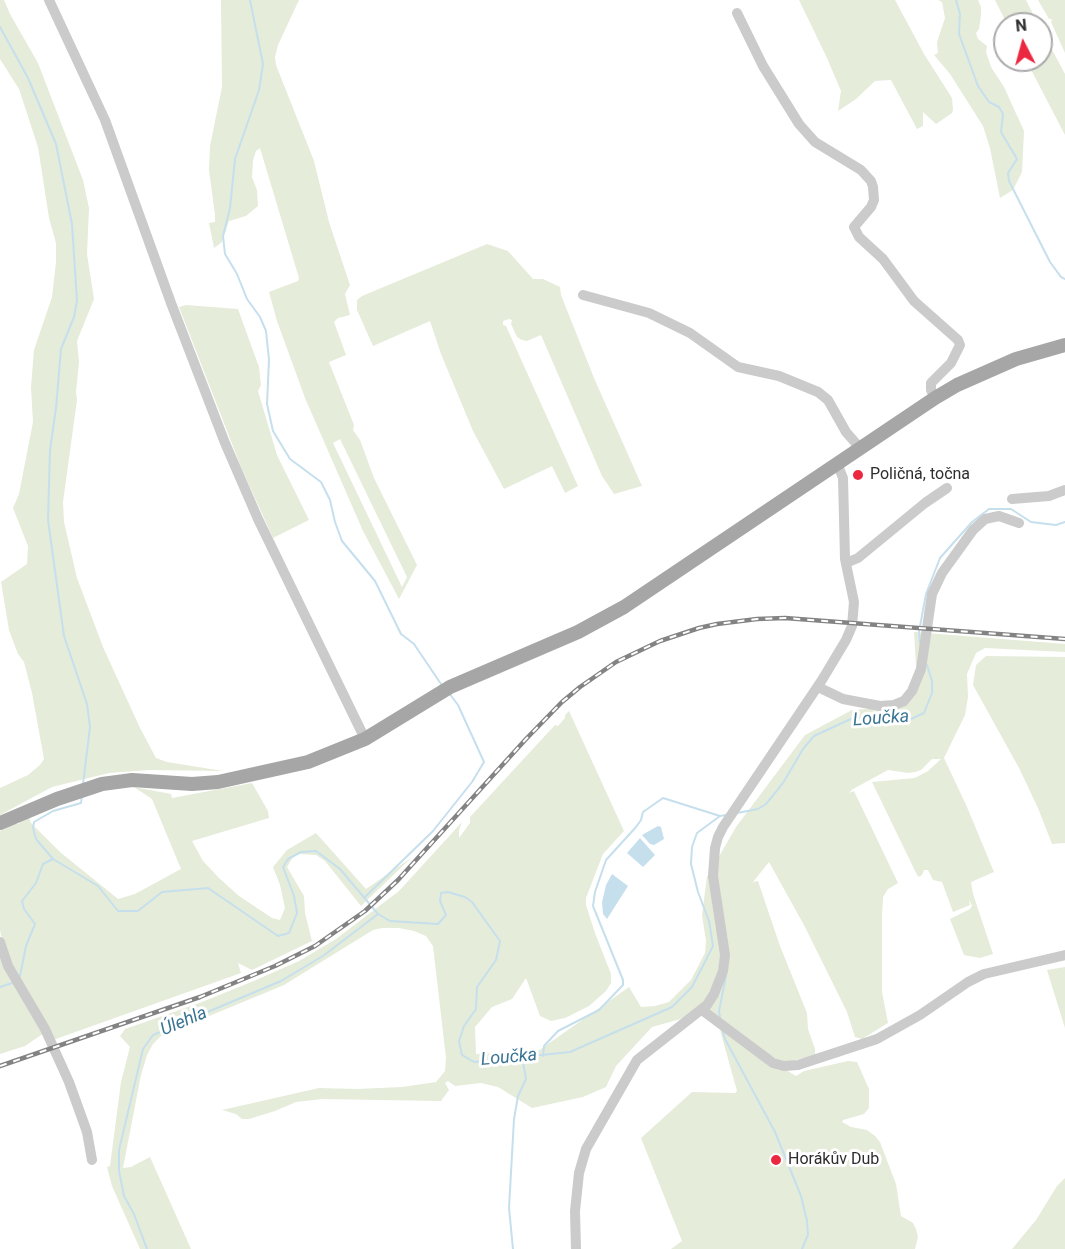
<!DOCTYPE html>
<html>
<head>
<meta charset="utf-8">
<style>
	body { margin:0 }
	#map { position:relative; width:1065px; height:1249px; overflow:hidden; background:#fff; font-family:Roboto,sans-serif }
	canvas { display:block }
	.north { position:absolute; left:993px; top:12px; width:60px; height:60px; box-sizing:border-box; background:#fff; border:2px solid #ababab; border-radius:50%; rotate:354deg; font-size:16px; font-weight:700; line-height:24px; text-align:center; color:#2e2e2e }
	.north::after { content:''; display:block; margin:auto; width:21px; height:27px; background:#ec2840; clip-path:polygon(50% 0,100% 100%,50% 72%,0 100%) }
</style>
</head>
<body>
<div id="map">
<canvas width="1065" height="1249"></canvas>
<div class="north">N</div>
</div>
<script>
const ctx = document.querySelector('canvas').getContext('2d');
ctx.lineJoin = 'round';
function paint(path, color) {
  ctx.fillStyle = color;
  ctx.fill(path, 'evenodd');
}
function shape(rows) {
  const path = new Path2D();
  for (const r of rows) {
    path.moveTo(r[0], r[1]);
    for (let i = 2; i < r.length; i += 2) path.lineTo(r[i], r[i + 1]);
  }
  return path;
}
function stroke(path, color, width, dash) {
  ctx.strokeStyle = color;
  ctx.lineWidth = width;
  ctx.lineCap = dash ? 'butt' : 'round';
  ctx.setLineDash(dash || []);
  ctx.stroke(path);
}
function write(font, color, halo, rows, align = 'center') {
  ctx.font = font + ' Roboto,sans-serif';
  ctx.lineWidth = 6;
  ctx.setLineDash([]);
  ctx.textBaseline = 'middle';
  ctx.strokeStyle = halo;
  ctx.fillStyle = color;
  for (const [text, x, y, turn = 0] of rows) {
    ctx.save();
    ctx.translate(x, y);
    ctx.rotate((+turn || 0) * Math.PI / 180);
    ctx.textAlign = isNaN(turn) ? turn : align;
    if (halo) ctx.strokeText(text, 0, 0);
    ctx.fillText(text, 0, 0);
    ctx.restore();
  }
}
paint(shape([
	[0,0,4,0,10,14,38,63,83,180,89,208,87,254,94,299,77,341,79,362,76,392,77,400,63,502,64,522,77,578,103,647,140,728,156,758,167,762,223,771,149,770,109,773,52,787,0,815,0,788,28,775,40,765,44,759,32,693,24,662,18,654,9,630,1,582,27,564,28,546,13,508,19,494,33,422,31,387,34,350,52,297,56,262,56,243,49,218,38,147,19,89,0,59],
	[221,0,299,0,278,45,275,57,276,65,314,161,329,222,350,285,345,294,350,315,338,318,334,322,346,355,329,362,354,425,353,430,360,440,374,478,417,565,399,599,363,531,305,398,277,321,269,292,298,281,299,278,260,148,256,151,253,160,252,177,257,190,258,206,246,216,229,221,222,242,214,248,209,223,215,222,215,215,209,170,210,146,222,87],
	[340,439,407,577,402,587,333,443],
	[799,0,895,0,924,54,952,98,953,110,952,113,936,124,923,112,923,126,917,129,891,80,875,81,856,99,838,111,841,91,827,58],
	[938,0,978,0,981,7,981,15,979,29,976,33,978,39,987,46,986,52,991,67,1004,87,1024,131,1022,172,1013,190,1000,198,990,148,983,126,950,74,934,55,938,53,937,42,945,18,942,2],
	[995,0,1026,0,1038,24,1007,24],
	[1038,0,1065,0,1065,53,1051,22,1052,19,1049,19],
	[1041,29,1065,74,1065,135,1026,60,1041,60],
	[487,244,508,251,533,279,543,279,560,287,561,295,594,378,642,486,614,494,602,476,541,335,527,341,522,340,517,337,511,324,512,320,509,319,503,321,503,325,506,326,578,486,565,493,552,466,504,489,473,431,441,354,430,321,373,346,357,310,357,300,362,296],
	[186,305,238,309,259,367,261,385,258,391,277,455,309,520,273,538,241,467,179,307],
	[914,632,1065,644,1065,652,985,648,976,653,967,674,968,697,965,715,944,758,967,807,994,872,971,882,973,894,993,954,980,958,964,955,950,919,970,909,972,906,969,899,970,905,953,912,942,882,933,880,928,870,924,870,922,875,919,877,917,875,872,782,915,778,928,771,941,759,932,759,921,770,915,772,908,773,888,770,853,789,849,793,854,791,898,883,888,889,883,897,882,917,882,992,888,1023,862,1039,855,1037,847,1012,805,927,769,862,753,882,758,881,780,946,807,1013,808,1029,815,1049,815,1055,812,1056,787,1062,770,1057,705,1015,684,1018,652,1027,616,1066,606,1087,583,1097,532,1108,498,1087,481,1083,455,1086,448,1081,445,1083,449,1090,441,1101,322,1099,296,1102,275,1111,249,1119,242,1119,236,1114,222,1110,319,1088,357,1089,402,1087,436,1082,445,1071,446,1058,433,946,426,936,414,931,399,928,382,928,373,930,284,985,161,1036,153,1044,147,1055,141,1075,123,1168,131,1167,150,1157,191,1249,140,1249,112,1186,107,1167,110,1166,121,1082,130,1047,120,1036,125,1029,202,1002,256,980,299,961,336,939,399,891,462,822,459,830,459,838,470,823,470,817,555,725,558,726,565,718,565,715,569,711,624,831,603,854,586,898,586,905,595,933,611,974,611,983,606,991,589,1006,565,1018,551,1021,540,1016,526,978,512,999,492,1007,475,1027,476,1054,538,1051,629,987,641,1007,655,1006,669,1002,691,980,705,953,706,941,702,915,707,876,715,874,717,860,736,827,805,735,852,710,896,707,917,683],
	[986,656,1065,657,1065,843,1052,844,1038,808,1019,768,973,685,976,665],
	[252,783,268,811,269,818,192,841,203,861,219,878,239,896,272,918,280,920,285,908,280,885,273,867,287,850,316,833,366,889,411,858,361,906,325,861,316,855,299,854,293,857,287,867,304,896,305,913,312,941,252,970,238,963,241,973,53,1040,44,1033,25,1046,0,1054,0,950,2,940,0,930,0,831,13,824,18,824,29,817,31,823,60,852,118,899,135,894,181,869,152,799,134,787,171,794,172,798],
	[1065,967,1065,1028,1047,970],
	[720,1030,796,1076,804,1071,848,1061,857,1062,869,1089,869,1108,864,1114,843,1120,842,1122,851,1127,867,1130,875,1136,880,1142,896,1184,901,1216,913,1223,916,1229,918,1237,915,1249,671,1249,682,1241,641,1138,692,1092,735,1093,737,1091],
	[1065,1178,1065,1249,1012,1249,1036,1220,1057,1186]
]), '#e5ecda');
paint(shape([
	[658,826,661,827,664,839,654,845,650,844,642,835],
	[640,838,655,855,643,867,627,853],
	[612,874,628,886,607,919,603,914,602,902,606,885]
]), '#c6dfed');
stroke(shape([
	[250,0,263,64,259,90,235,159,230,208,223,236,225,254,237,274,247,299,260,317,266,331,269,360,267,404,273,431,290,459,321,482,330,500,335,522,342,541,375,581,401,634,414,644,443,687],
	[956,0,960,14,959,34,978,86,989,102,999,107,1003,114,1001,132,1017,159,1008,173,1009,181,1050,262,1061,277,1065,279],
	[0,27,28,78,56,144,72,224,77,301,74,317,61,349,56,408,50,450,48,520,64,636,87,704,90,727,83,784],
	[920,643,919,632,926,594,940,558,972,522,989,509,1011,509,1031,522,1056,525,1065,522],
	[737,813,758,809,766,804,783,783,803,749,814,736,855,717,911,719,924,713,932,693,932,681,927,665],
	[53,859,36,839,33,828,34,822,53,811,81,803,82,795],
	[364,898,433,831,472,782,484,762,458,705,449,693],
	[20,976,26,946,35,924,24,909,22,901,36,883,43,864,53,859,98,886,118,911,138,911,162,892,208,888,278,936,289,933,297,913,294,896,283,867,288,859,301,852,316,851,340,869,378,914,390,921,438,924,446,915,440,901,441,893,448,892,465,897,472,902,500,941,496,960,477,987,476,1009,464,1026,459,1041,462,1055,474,1062,570,1052,672,1007,692,987,713,946,709,921,698,892,691,864,692,847,697,833,720,816,726,815],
	[0,987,15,982],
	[720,1017,719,1011,726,976],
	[723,1032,725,1039,775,1132,801,1196,807,1221,808,1235,802,1249],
	[543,1056,544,1046,558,1031,599,1010,623,985,623,980,593,906,595,892,606,860,636,827,641,820,643,812,663,798,720,816],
	[147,1249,134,1214,124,1196,119,1171,119,1150,143,1049,153,1035,281,981,323,956,378,914],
	[513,1249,509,1208,514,1119,518,1096,526,1079,522,1056]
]), '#c6dfed', 2);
stroke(shape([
	[49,0,105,120,171,303,225,443,258,519,365,739],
	[737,13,763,66,799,124,815,142,861,170,871,181,873,187,874,200,871,207,854,227,859,237,883,259,914,301,958,340,960,345,951,363,931,383,931,390,935,398],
	[583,295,649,313,690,333,738,367,779,376,818,392,828,400,846,432,860,448],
	[1012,499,1049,496,1065,490],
	[846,563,858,558,925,503,947,488],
	[818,687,843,699,880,706,894,705,904,701,912,691,921,669,932,594,942,573,973,530,985,519,999,516,1019,523],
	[0,942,8,966,45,1029,69,1082,87,1132,92,1160],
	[702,1010,773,1063,784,1066,798,1065,877,1039,920,1015,968,982,984,974,1065,955],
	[576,1249,575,1211,579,1173,586,1149,637,1060,707,1005,714,994,723,971,725,955,713,876,715,848,718,837,723,827,822,680,846,640,852,626,854,602,845,559,843,478,837,463]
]), '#cbcbcb', 10);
stroke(shape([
	[0,823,57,799,102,784,132,780,192,784,218,782,308,762,365,739,450,687,578,632,624,607,935,398,957,385,1016,359,1065,345]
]), '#a6a6a6', 14);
const rail = shape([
	[0,1066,200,997,275,966,315,946,365,911,398,880,526,739,562,702,580,687,616,662,660,641,699,628,717,624,757,619,785,618,1065,639]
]);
stroke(rail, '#838383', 4.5);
stroke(rail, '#fff', 2, [7]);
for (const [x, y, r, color] of [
	[858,475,6,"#ec2840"],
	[776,1160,6,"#ec2840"]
]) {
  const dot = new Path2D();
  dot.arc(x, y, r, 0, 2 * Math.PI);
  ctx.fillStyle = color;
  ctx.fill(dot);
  stroke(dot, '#fff', 2);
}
write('16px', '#2e2e2e', '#fff', [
	["Poličná, točna",870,475],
	["Horákův Dub",788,1160]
], 'left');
write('italic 18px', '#397493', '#fff', [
	["Loučka",881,719,-4],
	["Úlehla",184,1022,-23],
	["Loučka",509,1058,-5]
]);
</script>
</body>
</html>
